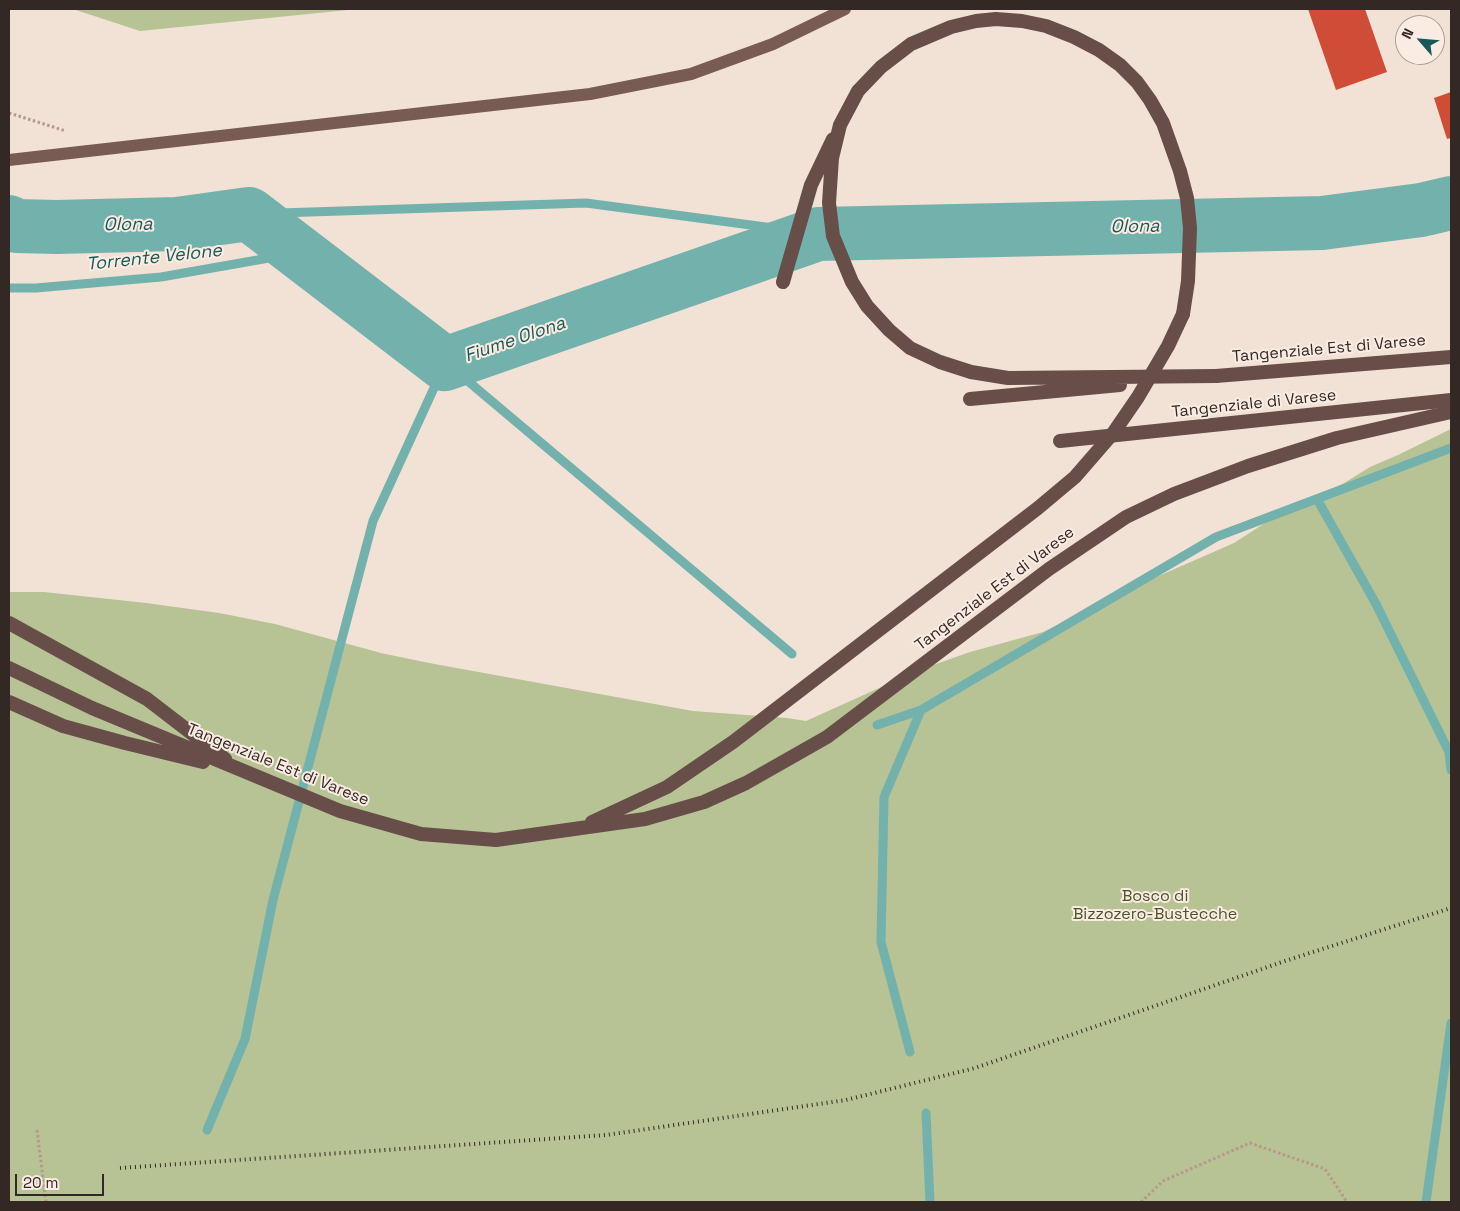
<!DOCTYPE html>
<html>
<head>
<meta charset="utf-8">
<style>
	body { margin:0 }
	#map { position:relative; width:1460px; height:1211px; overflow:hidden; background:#f2e2d5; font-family:"Space Grotesk",sans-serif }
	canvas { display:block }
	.frame { position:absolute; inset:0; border:10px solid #342824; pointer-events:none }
	.north { position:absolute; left:1395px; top:15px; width:50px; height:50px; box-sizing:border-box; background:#faece2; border:1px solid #ab9e96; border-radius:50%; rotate:297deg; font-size:14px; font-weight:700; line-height:20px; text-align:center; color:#342824 }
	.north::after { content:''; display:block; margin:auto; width:18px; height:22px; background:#185856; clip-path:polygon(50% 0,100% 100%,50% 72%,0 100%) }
	.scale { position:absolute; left:15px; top:1174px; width:89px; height:22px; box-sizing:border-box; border:2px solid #342824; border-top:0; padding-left:6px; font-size:15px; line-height:18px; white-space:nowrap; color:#342824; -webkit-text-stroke:4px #faece2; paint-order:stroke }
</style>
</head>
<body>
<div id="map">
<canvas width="1460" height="1211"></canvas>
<div class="frame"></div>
<div class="north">N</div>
<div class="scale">20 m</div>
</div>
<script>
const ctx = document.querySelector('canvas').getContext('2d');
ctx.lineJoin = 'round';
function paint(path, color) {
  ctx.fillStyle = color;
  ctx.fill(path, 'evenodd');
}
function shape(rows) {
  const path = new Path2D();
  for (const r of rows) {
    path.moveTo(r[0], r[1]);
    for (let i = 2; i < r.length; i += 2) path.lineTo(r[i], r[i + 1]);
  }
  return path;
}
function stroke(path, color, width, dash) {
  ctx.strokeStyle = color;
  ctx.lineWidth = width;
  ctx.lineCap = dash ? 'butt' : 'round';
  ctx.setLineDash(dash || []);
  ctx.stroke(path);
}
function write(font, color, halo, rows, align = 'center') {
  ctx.font = font + ' "Space Grotesk",sans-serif';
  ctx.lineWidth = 4;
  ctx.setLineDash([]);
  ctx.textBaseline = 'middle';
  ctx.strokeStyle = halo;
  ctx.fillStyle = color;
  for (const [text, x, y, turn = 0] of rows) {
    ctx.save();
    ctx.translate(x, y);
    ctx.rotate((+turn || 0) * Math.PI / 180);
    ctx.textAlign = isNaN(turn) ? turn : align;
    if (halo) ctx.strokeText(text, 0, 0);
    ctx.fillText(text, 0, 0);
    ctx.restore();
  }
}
paint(shape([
	[73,9,358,9,140,31],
	[1451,429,1451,1202,9,1202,9,592,44,592,146,603,219,613,275,624,381,653,429,663,693,711,787,718,806,721,919,670,970,652,1043,632,1154,578,1234,543,1282,512,1341,485,1370,467,1398,455]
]), '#b7c295');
stroke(shape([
	[249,214,586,203,818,234],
	[9,288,36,288,161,277,269,258,302,255],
	[1317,499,1376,604,1449,752,1451,770],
	[877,725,921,710,1216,537,1451,448],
	[910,1052,881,942,884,797,921,710],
	[926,1113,930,1202],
	[207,1130,245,1039,273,900,373,521,445,364,463,377,792,654],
	[1426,1202,1451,1023]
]), '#73b1ad', 9);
stroke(shape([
	[9,222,16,226,57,227,177,224,249,214,445,364,818,234,1322,223,1421,210,1451,203]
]), '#73b1ad', 54);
paint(shape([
	[1308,9,1365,9,1387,72,1336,90],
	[1451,92,1451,138,1447,139,1434,98]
]), '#cf4c37');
stroke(shape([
	[9,113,66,131],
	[37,1130,46,1202],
	[1141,1202,1163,1181,1250,1143,1325,1169,1347,1202]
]), '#b7998b', 3, [2.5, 2.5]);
stroke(shape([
	[9,160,590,94,691,74,773,44,845,9]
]), '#785c54', 12);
stroke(shape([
	[783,282,811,185,833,139],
	[1216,376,1451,357],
	[9,623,147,699,225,759],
	[9,668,92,708,340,811,421,834,496,840,645,819,704,802,746,783,827,737,1049,569,1126,517,1174,494,1248,466,1337,438,1451,412],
	[9,702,63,726,125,743,203,762],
	[592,822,667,787,733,742,1038,508,1075,477,1114,432,1138,397,1168,346,1183,314]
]), '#674e48', 14);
stroke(shape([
	[120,1168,606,1135,846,1100,975,1068,1288,960,1451,908]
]), '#342824', 4, [1, 4]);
stroke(shape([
	[1183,314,1188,281,1190,228,1187,198,1180,171,1163,123,1150,100,1137,82,1120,65,1099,50,1074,37,1046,26,1022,21,996,19,976,21,951,27,911,44,881,67,858,91,840,125,832,158,829,203,833,236,852,282,867,306,889,330,910,348,940,362,971,372,1008,378,1216,376],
	[970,399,1120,385],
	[1060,441,1451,400]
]), '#674e48', 14);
write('16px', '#342824', '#faece2', [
	["Tangenziale Est di Varese",1329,349,-5],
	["Tangenziale di Varese",1254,404,-6],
	["Tangenziale Est di Varese",995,589,-37],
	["Tangenziale Est di Varese",278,765,22]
]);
write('16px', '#485427', '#faece2', [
	["Bosco di",1155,897],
	["Bizzozero-Bustecche",1155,915]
]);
write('italic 18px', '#185856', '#faece2', [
	["Olona",128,225,-1],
	["Olona",1135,227,-1],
	["Torrente Velone",154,258,-6],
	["Fiume Olona",515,340,-19]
]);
</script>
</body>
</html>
